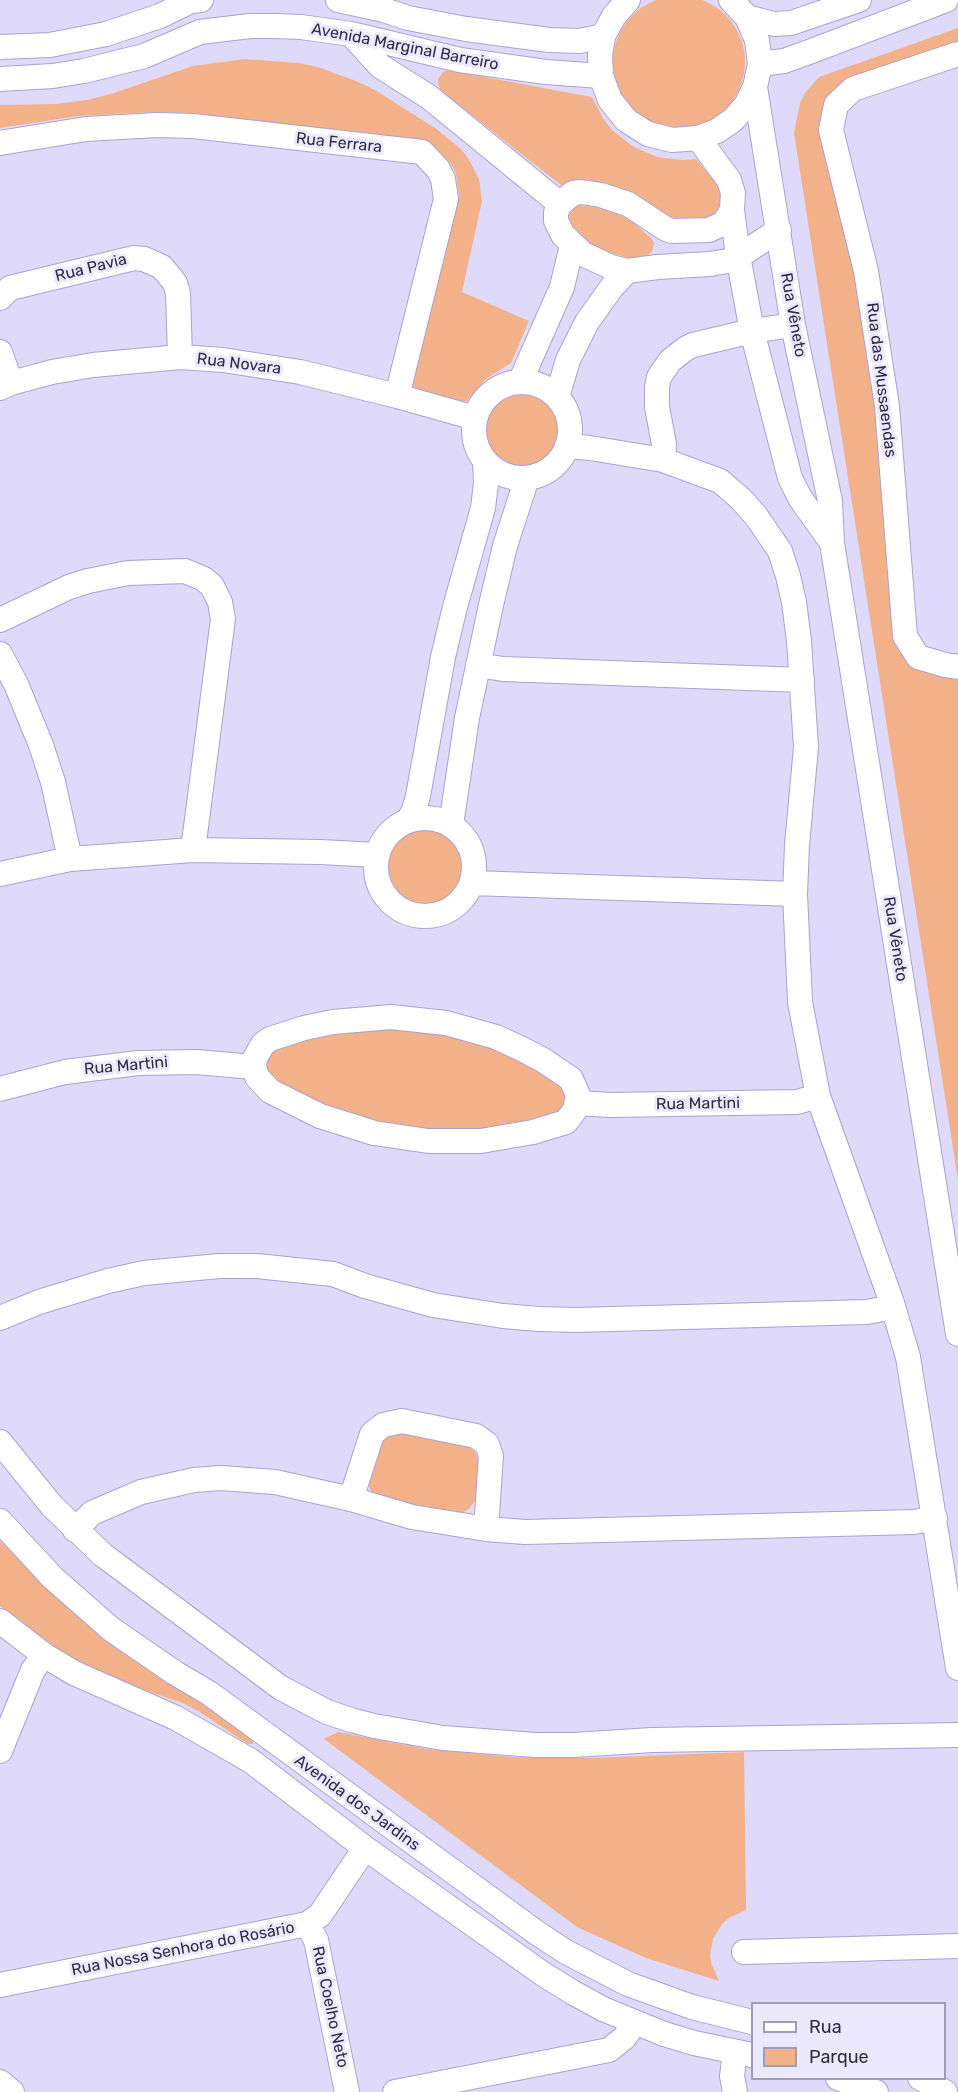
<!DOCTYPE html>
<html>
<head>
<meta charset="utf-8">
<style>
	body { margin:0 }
	#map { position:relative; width:958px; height:2092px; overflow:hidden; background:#dfdafa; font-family:Rubik,sans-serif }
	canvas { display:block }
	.legend { position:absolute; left:751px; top:2002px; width:195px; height:78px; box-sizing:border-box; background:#ece9ff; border:2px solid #a09db3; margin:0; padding:8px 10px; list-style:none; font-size:18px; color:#2f2b40 }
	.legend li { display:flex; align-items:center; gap:12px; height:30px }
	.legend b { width:30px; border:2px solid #a09db3 }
</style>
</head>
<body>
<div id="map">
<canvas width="958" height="2092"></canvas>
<ul class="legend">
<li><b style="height:8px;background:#fff"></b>Rua</li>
<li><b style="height:16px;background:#f2b189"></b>Parque</li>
</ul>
</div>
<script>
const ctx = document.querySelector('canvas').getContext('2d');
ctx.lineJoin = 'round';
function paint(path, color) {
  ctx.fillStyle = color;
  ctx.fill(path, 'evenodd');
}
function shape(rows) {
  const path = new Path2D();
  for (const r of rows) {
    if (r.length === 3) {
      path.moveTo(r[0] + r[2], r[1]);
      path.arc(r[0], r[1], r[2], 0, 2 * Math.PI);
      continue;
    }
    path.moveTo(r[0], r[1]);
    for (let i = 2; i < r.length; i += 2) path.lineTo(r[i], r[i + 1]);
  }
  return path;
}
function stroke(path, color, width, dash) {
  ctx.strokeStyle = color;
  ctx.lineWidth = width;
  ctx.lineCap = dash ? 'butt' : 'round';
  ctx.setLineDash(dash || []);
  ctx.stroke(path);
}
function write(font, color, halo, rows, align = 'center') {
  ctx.font = font + ' Rubik,sans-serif';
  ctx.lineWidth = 6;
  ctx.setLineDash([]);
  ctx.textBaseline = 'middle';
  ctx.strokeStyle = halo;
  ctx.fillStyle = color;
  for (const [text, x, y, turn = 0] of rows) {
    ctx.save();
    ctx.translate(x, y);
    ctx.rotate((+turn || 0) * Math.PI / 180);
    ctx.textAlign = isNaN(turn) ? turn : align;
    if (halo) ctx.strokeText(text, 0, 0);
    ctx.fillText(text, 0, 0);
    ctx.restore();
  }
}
paint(shape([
	[679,62,66],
	[958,28,958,48,832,97,857,277,879,411,894,639,907,660,958,677,958,1180,794,133,800,103,805,93,819,77],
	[245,59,298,63,318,67,356,81,375,90,435,128,461,149,468,158,479,179,482,201,462,292,529,321,511,363,486,379,467,401,461,403,419,393,412,383,459,196,456,174,451,164,436,148,415,140,191,113,153,112,78,116,0,128,0,105,56,104,87,100,114,93,193,66],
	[447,70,592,97,604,120,613,131,634,147,657,157,683,160,696,159,723,192,718,221,670,220,648,202,636,195,608,185,576,183,561,185,441,91,438,83,438,79,443,72],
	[577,205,589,206,611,210,632,221,652,239,654,243,652,252,642,259,628,258,601,250,591,244,570,223,569,215],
	[522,430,38],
	[425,867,39],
	[419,1028,493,1046,560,1082,569,1101,556,1117,455,1133,350,1117,269,1079,264,1060,269,1050,334,1030],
	[399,1432,465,1444,475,1452,480,1464,477,1498,469,1509,463,1512,449,1515,372,1493,367,1482,379,1442,385,1437],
	[0,1541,62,1601,253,1738,253,1744,248,1744,198,1711,183,1703,123,1683,94,1669,66,1654,14,1618,0,1606],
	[338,1732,427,1749,512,1757,591,1758,744,1752,746,1910,729,1918,722,1924,713,1939,710,1956,712,1965,719,1981,646,1958,577,1927,324,1739]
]), '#f2b189');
const minor = shape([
	[338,0,384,10,408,18,466,29,549,40,580,41,603,36],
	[628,0,614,16,603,36,600,56,601,76,610,100,626,120,648,134,672,140,698,138,717,131,733,120,746,105,755,87,760,64,757,40,747,17,731,0],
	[747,17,774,24,791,23,859,0],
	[351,34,380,66,429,97,560,204],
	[0,47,50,45,106,34,160,16,191,1,201,0],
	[958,54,853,89,836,105,831,130,866,271,887,406,905,636,918,657,945,665,958,667],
	[760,64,784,61,809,52,946,0],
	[0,79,53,76,84,71,144,56,200,32,250,26,276,26,301,27,351,34,460,60,546,72,601,76],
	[755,87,793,325,830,501,832,543,958,1334],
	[698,138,729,180,733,193,732,210,738,256,752,331,790,478,800,498,832,543],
	[0,143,86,129,157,125,193,126,422,152,438,169,443,179,446,199,397,396],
	[732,210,724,223,709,230,672,231,666,229,628,204,601,195,581,192,573,193,560,204,556,212,556,221,563,235,583,254,611,267,627,271,658,267,710,264,733,260,779,230],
	[0,298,10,288,134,258,144,259,162,267,175,283,178,293,180,357],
	[0,352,11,383],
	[520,382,562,287,572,245],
	[522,430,48],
	[0,388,11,383,52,372,93,365,180,357,223,360,300,372,397,396,475,418],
	[557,397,568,360,587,322,612,287,627,271],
	[567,446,590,448,663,460,720,481,741,499,756,516,780,551,788,576,794,602,799,641,806,747,797,845,795,894,800,1002,818,1096,892,1303,908,1357,958,1668],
	[663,460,664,444,657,407,657,387,659,377,670,361,685,349,693,345,752,331,793,325],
	[0,620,69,587,88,581,128,573,185,571,204,579,212,586,220,602,223,619,193,850],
	[0,654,16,684,41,745,53,782,70,859],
	[478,665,503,669,802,680],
	[425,867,49],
	[408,821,414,810,418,796,443,657,455,607,483,508,486,483,485,462],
	[451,825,467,718,491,605,505,546,527,478],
	[0,874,70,859,193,850,320,852,377,855],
	[472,883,795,894],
	[391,1017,446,1023,496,1037,520,1048,543,1060,571,1079,578,1095,575,1110,566,1122,533,1132,481,1141,428,1141,374,1133,320,1116,270,1091,257,1077,254,1067,255,1058,263,1044,270,1039,304,1028,333,1022,391,1017],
	[0,1089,65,1072,138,1063,196,1062,254,1067],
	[578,1103,610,1105,797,1102,818,1096],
	[0,1318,39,1302,108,1281,144,1273,219,1266,257,1266,333,1274,365,1286,433,1305,503,1316,539,1319,576,1320,867,1312,882,1309,892,1303],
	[0,1442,52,1506,103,1555,281,1688,327,1712,351,1720,374,1726,443,1738,535,1745,574,1745,652,1740,958,1735],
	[351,1499,372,1434,383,1425,402,1421,476,1436,487,1444,491,1456,486,1529],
	[0,1521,53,1578,111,1629,175,1673,209,1693,537,1933,566,1952,628,1984,692,2007,752,2022],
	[75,1530,92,1513,141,1492,194,1480,221,1478,275,1482,351,1499,412,1517,486,1529,525,1532,914,1522,935,1518],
	[0,1621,44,1655,74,1673,176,1718,251,1761,365,1848,543,1974,572,1992,603,2009,664,2034,694,2043,752,2055],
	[0,1751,33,1670,44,1655],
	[307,1924,316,1940,347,2092],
	[744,1952,958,1946],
	[0,1985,307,1924,320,1915,365,1848],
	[838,2078,876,2092],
	[920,2078,945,2092],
	[0,2082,12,2092],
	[395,2092,609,2050,624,2038,635,2023],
	[735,2092,732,2076,735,2052]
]);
stroke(minor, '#aaa1d4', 26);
stroke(minor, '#fff', 24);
write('16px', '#2f2b40', '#ece9ff', [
	["Avenida Marginal Barreiro",405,47,11],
	["Rua Ferrara",339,143,6],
	["Rua Pavia",91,268,-14],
	["Rua Vêneto",793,315,80],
	["Rua Novara",239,364,7],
	["Rua das Mussaendas",881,380,83],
	["Rua Vêneto",895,939,81],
	["Rua Martini",126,1066,-5],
	["Rua Martini",698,1104,-1],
	["Avenida dos Jardins",357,1803,36],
	["Rua Nossa Senhora do Rosário",183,1949,-11],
	["Rua Coelho Neto",330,2007,78]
]);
</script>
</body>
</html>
